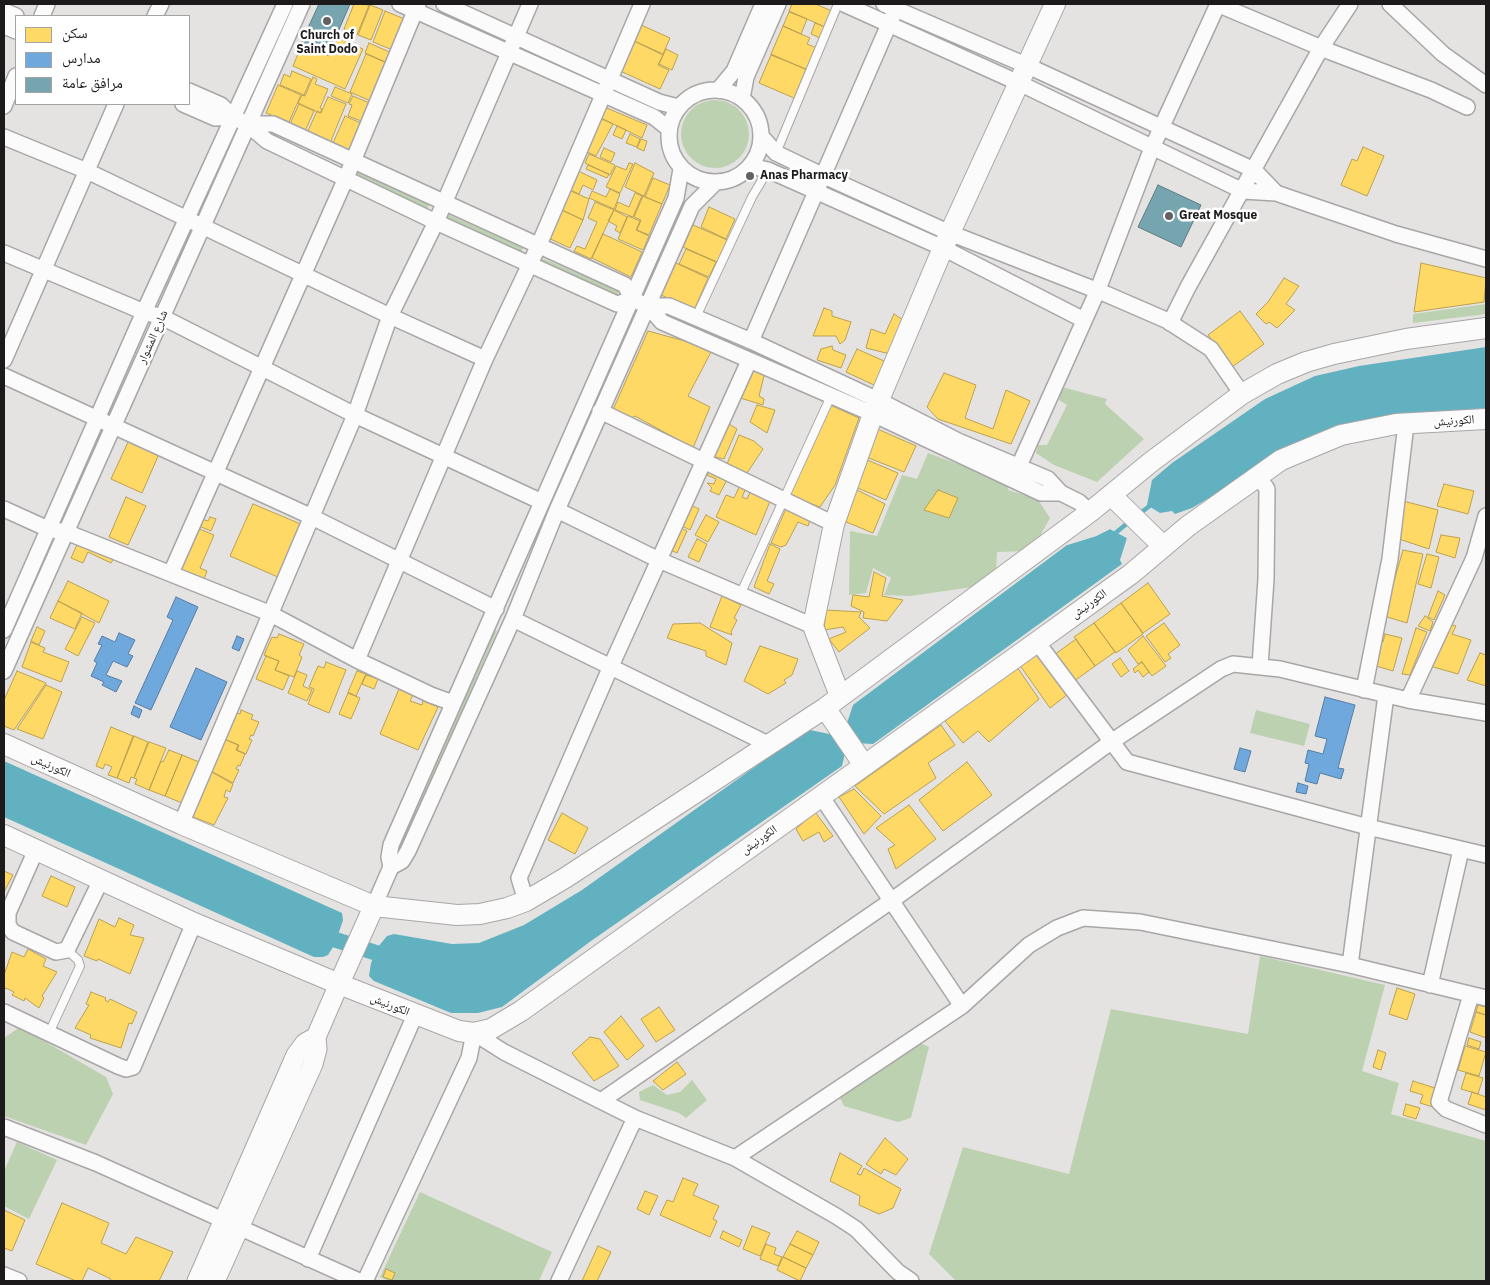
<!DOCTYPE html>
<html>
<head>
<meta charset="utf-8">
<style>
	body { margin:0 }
	#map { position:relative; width:1490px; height:1285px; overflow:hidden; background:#e5e3e2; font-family:"IBM Plex Sans","Noto Naskh Arabic",sans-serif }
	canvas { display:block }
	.frame { position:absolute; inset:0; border:5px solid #1c1a1a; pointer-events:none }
	.legend { position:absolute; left:15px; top:15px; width:175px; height:90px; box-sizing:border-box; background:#fff; border:1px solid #a4a3a3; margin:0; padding:6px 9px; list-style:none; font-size:15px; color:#1c1a1a }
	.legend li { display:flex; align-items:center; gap:10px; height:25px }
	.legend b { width:25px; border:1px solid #a4a3a3 }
</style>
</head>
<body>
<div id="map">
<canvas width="1490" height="1285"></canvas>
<div class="frame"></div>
<ul class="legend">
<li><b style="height:14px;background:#ffd966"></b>سكن</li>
<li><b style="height:14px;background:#6fa8dc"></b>مدارس</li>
<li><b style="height:14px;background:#76a5af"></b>مرافق عامة</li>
</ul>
</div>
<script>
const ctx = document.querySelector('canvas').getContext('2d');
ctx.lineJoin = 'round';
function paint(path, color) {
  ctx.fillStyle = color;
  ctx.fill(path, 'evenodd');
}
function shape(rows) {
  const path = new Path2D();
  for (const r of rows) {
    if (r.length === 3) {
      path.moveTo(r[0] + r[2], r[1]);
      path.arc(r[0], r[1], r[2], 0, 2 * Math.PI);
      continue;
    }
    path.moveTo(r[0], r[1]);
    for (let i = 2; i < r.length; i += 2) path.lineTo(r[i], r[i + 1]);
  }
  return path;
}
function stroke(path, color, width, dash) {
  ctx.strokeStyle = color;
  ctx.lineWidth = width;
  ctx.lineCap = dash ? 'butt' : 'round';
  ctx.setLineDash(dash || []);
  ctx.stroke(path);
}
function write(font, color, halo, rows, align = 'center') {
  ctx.font = font + ' "IBM Plex Sans","Noto Naskh Arabic",sans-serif';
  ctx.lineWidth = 5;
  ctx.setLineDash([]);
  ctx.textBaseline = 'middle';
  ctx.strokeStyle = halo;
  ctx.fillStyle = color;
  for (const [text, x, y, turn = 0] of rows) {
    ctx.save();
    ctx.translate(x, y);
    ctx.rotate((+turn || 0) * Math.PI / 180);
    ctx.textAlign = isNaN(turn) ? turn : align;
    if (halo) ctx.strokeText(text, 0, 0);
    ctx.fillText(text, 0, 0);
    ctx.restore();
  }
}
paint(shape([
	[715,134,34],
	[355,171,429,205,426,212,352,177],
	[447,214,523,248,520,254,444,220],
	[542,258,619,291,617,297,539,264],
	[1486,304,1486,314,1413,323,1413,314],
	[1062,387,1107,399,1105,404,1144,439,1097,482,1054,465,1036,453,1038,445,1047,445,1067,405,1059,400],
	[928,453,996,478,1008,483,1008,490,1031,497,1035,495,1050,518,1036,543,1025,551,997,552,996,572,979,586,910,596,884,595,891,578,873,568,866,593,849,595,850,531,877,536,902,475,917,479],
	[493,629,497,631,400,854,396,853],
	[1256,710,1310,724,1304,746,1250,733],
	[1260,956,1385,985,1362,1071,1399,1083,1391,1114,1486,1141,1486,1281,956,1281,929,1254,963,1147,1069,1174,1111,1009,1248,1034],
	[20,1027,106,1077,113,1094,86,1145,4,1116,4,1038],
	[918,1042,929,1047,911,1118,898,1122,844,1106,839,1096],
	[692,1080,707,1100,686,1118,679,1113,640,1100,639,1092,653,1085,667,1095,680,1092],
	[17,1142,57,1160,29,1219,4,1206,4,1171],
	[420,1192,552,1252,539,1281,389,1281,380,1277]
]), '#bcd1af');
paint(shape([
	[1486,347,1486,408,1364,421,1238,481,1192,508,1175,514,1172,511,1160,513,1147,505,1152,480,1172,463,1265,399,1315,376,1359,366],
	[1110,529,1127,538,1122,564,873,744,855,743,845,729,853,705,1067,545,1096,536],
	[810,730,834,735,845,753,842,766,591,941,502,1007,478,1013,451,1013,374,981,369,976,371,963,378,947,387,936,394,934,452,944,479,943,524,925,582,890,794,739],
	[4,761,342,913,343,920,335,944,328,955,323,957,314,957,4,817]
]), '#62b1c1');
paint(shape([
	[1111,526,1129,537,1125,561,1122,564,1120,560,1127,538,1110,529,1096,536,1067,545,1071,541]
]), '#e5e3e2');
const homes = shape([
	[354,4,369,5,357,35,344,29,354,4],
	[792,4,815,4,832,11,825,27,789,11,792,4],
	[370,5,383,10,371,40,358,35,370,5],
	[385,11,407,20,395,51,373,42,385,11],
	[789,12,807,19,801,34,783,26,789,12],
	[815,23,825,27,820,38,811,34,815,23],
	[639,24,670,38,663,54,632,40,639,24],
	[783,26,810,38,807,44,817,48,807,70,771,54,783,26],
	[338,38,363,49,345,89,293,66,302,44,329,56,338,38],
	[632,40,663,55,658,65,669,70,660,89,618,70,632,40],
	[369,43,394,54,390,64,365,53,369,43],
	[666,49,678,55,672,70,659,64,666,49],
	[366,54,389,64,373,102,350,92,366,54],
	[771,55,806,69,794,98,759,83,771,55],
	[292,71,311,79,304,95,280,85,284,74,290,77,292,71],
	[313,77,317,79,315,84,328,89,320,108,322,109,320,113,298,103,302,95,305,96,313,77],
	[278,85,301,95,289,122,266,113,278,85],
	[335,87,352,94,348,103,331,96,335,87],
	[353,96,372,104,364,122,348,116,352,105,349,104,353,96],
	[328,97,346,104,330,143,307,133,317,111,321,113,328,97],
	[299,104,314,111,305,131,290,124,299,104],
	[602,106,647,125,642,138,597,116,602,106],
	[345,116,365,125,353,152,333,143,345,116],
	[599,118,613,124,596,156,585,151,599,118],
	[617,126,626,130,622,139,613,135,617,126],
	[630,134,640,139,637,147,626,143,630,134],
	[641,139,647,141,644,151,637,148,641,139],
	[1363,147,1384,156,1367,196,1341,185,1352,159,1357,161,1363,147],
	[604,148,615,153,611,162,600,157,604,148],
	[589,154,615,165,610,175,585,163,589,154],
	[629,163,633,164,620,193,606,187,616,166,626,170,629,163],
	[635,163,654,173,644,196,625,187,635,163],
	[588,165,609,174,607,178,586,169,588,165],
	[574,169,597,180,593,190,583,185,579,194,566,188,574,169],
	[653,178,670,185,662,204,645,197,653,178],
	[564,188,589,199,583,220,556,207,564,188],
	[610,189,620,194,614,209,589,198,592,191,606,197,610,189],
	[635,193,642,196,633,217,615,210,618,202,629,207,635,193],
	[643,196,662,204,649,235,637,230,641,220,634,217,643,196],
	[595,202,614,210,591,259,574,251,577,246,585,249,597,222,588,218,595,202],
	[709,207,735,219,726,239,701,227,709,207],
	[557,208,583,220,570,248,544,236,557,208],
	[614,210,627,217,620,233,615,230,617,226,608,221,614,210],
	[628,216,640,221,636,230,649,236,643,250,618,239,628,216],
	[693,225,727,240,717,262,683,247,693,225],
	[603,234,642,252,631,277,592,258,603,234],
	[686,249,716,262,709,277,679,264,686,249],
	[676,263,708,278,694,310,661,295,676,263],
	[1421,263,1486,278,1484,302,1414,312,1421,263],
	[1284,278,1299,286,1286,304,1295,310,1277,328,1269,322,1266,324,1256,314,1268,302,1284,278],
	[824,308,832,311,832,316,851,322,845,340,840,344,836,336,813,336,824,308],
	[1240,311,1264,344,1232,367,1208,335,1240,311],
	[894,314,903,320,894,355,866,348,871,329,885,334,894,314],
	[648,331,692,343,711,352,688,396,710,407,693,448,635,416,629,419,612,412,648,331],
	[832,346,833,350,846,355,841,368,817,360,821,349,832,346],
	[857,349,884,361,876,386,846,372,857,349],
	[751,365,765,372,759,396,764,399,763,405,737,397,751,365],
	[944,373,976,385,965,418,993,429,1006,390,1030,401,1011,444,938,419,927,407,944,373],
	[757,405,775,410,767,433,750,422,757,405],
	[830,405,859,418,835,485,820,507,788,495,830,405],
	[726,422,737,429,724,459,708,455,726,422],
	[873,427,916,446,904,472,864,456,873,427],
	[739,435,754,441,763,449,747,473,727,464,739,435],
	[129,440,159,454,142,493,111,479,129,440],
	[865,459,898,473,886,500,853,486,865,459],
	[711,467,729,476,719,495,710,491,712,488,707,483,714,484,716,479,707,475,711,467],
	[741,483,747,486,742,497,747,499,751,490,771,499,756,535,716,517,726,495,734,498,741,483],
	[1444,484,1474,491,1468,514,1437,506,1444,484],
	[851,487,885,504,873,533,839,519,851,487],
	[938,490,958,498,949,518,924,510,938,490],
	[126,497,146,506,128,545,109,537,126,497],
	[1403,501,1438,510,1429,549,1396,538,1403,501],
	[253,504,303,525,280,578,230,556,253,504],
	[688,504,699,509,690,530,678,524,688,504],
	[788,504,812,514,808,526,798,522,786,545,781,547,771,543,788,504],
	[706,515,719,522,708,542,695,535,706,515],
	[210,517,216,519,211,531,199,526,202,519,208,521,210,517],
	[677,526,687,531,677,553,666,548,677,526],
	[197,528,214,535,200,568,207,571,204,579,180,569,197,528],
	[1441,535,1460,538,1455,558,1436,552,1441,535],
	[80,538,116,554,111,563,88,552,83,563,71,558,80,538],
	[697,539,707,544,699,562,688,557,697,539],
	[770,544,780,549,767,581,774,584,769,594,754,587,770,544],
	[1403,550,1423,554,1407,623,1384,616,1403,550],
	[1427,554,1439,557,1431,588,1418,584,1427,554],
	[874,572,886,578,882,596,903,600,887,621,863,618,864,612,851,606,853,595,869,597,874,572],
	[68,581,109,601,99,623,58,601,68,581],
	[1148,583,1170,614,1143,633,1121,603,1148,583],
	[1438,591,1445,595,1434,620,1428,617,1438,591],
	[722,596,741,605,734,618,737,620,731,632,732,635,710,627,722,596],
	[58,601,82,613,75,629,50,618,58,601],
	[1121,603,1143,634,1116,653,1094,623,1121,603],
	[826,610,861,612,859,617,870,628,839,652,829,639,846,632,843,627,824,630,826,610],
	[1425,616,1433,622,1430,631,1418,626,1425,616],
	[82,617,95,623,78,656,65,649,82,617],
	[700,623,732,643,726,665,706,656,706,651,667,638,673,624,700,623],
	[1094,623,1115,652,1095,666,1074,637,1094,623],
	[1164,623,1180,645,1168,654,1171,658,1165,662,1146,636,1164,623],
	[1449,624,1456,626,1452,634,1471,640,1458,674,1430,666,1449,624],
	[37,627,45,631,39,645,31,641,37,627],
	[1416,628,1427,632,1410,675,1402,674,1416,628],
	[279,634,304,644,299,655,302,657,294,677,275,670,279,661,264,655,272,637,277,638,279,634],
	[1385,634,1402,638,1393,671,1373,665,1378,640,1383,642,1385,634],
	[1143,636,1166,666,1152,676,1142,662,1138,664,1128,650,1143,636],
	[1076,639,1095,666,1073,682,1054,655,1076,639],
	[31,642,45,648,43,652,69,662,61,682,22,667,31,642],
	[760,646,798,659,792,675,784,680,786,683,768,694,744,681,760,646],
	[1480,653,1486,655,1486,686,1467,680,1480,653],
	[1039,654,1068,694,1050,708,1019,664,1039,654],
	[266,656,279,661,275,670,289,676,283,690,256,679,266,656],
	[1120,658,1129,671,1121,677,1112,664,1120,658],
	[326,662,346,670,329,713,308,704,314,689,309,687,318,666,324,668,326,662],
	[1142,662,1149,672,1143,677,1138,670,1135,673,1133,669,1142,662],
	[1017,667,1039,699,989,742,978,731,963,743,945,721,1017,667],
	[17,671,46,683,14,730,4,726,4,700,17,671],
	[297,671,307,675,303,686,312,690,307,701,288,693,297,671],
	[357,671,366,674,356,696,348,692,357,671],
	[366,675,378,679,374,689,362,684,366,675],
	[46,685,62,692,43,739,17,729,46,685],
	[399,689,413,695,410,701,422,705,423,701,438,707,418,750,380,734,399,689],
	[348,693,360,698,351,719,339,714,348,693],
	[241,710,253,715,251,719,259,722,253,736,251,735,249,739,252,740,246,754,237,750,239,745,224,739,235,712,240,714,241,710],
	[941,725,955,745,928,763,936,778,884,814,855,786,941,725],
	[111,727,133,736,117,778,108,775,112,767,105,764,103,769,96,766,111,727],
	[134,736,148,742,134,778,131,777,129,783,117,778,134,736],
	[224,739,238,745,236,750,245,754,240,766,238,765,236,769,239,770,233,783,211,771,224,739],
	[149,742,166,748,149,790,135,784,137,779,134,778,149,742],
	[169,750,182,755,165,796,149,790,161,761,163,762,169,750],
	[182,755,199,762,182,803,165,796,182,755],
	[967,762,992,795,943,831,919,800,967,762],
	[210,771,233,784,230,792,226,790,224,797,228,798,214,825,191,816,210,771],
	[854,789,881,816,864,834,839,797,854,789],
	[909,805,936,839,896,869,888,849,895,845,876,828,909,805],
	[815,812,833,836,824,842,819,832,803,841,796,829,815,812],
	[562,813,588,828,575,854,548,840,562,813],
	[4,871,13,875,4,892,4,871],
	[51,876,75,887,67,907,42,896,51,876],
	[119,918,134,925,130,935,144,938,130,974,98,959,97,961,84,956,99,919,115,927,119,918],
	[28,949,46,959,43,966,57,972,42,996,44,998,39,1008,25,998,24,1001,12,995,14,992,6,988,4,990,4,975,12,952,24,957,28,949],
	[1397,988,1415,994,1407,1020,1389,1014,1397,988],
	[91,992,106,998,105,1000,108,1002,110,999,137,1012,132,1024,129,1023,121,1048,90,1038,91,1035,75,1028,89,1005,86,1004,91,992],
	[1478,1005,1486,1007,1486,1015,1476,1012,1478,1005],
	[659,1007,675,1030,656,1042,641,1019,659,1007],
	[1476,1012,1486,1015,1486,1038,1470,1032,1476,1012],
	[621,1016,644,1046,627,1060,604,1032,621,1016],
	[590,1037,600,1039,619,1066,594,1081,572,1053,590,1037],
	[1469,1038,1481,1042,1479,1049,1467,1045,1469,1038],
	[1465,1046,1486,1052,1479,1076,1458,1070,1465,1046],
	[1378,1050,1386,1053,1381,1070,1373,1067,1378,1050],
	[677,1062,686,1074,663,1090,653,1081,677,1062],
	[1466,1073,1483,1078,1478,1094,1461,1089,1466,1073],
	[1413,1081,1438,1089,1433,1107,1420,1103,1423,1095,1410,1091,1413,1081],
	[1472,1092,1486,1097,1486,1110,1468,1104,1472,1092],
	[1406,1104,1420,1108,1416,1119,1403,1115,1406,1104],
	[885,1138,908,1159,896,1175,884,1169,881,1174,866,1164,885,1138],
	[840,1153,862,1166,857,1174,861,1175,864,1168,901,1189,893,1208,879,1214,859,1205,860,1196,830,1181,840,1153],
	[683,1178,698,1184,693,1195,719,1206,713,1219,717,1221,710,1237,660,1215,667,1200,673,1202,683,1178],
	[645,1191,658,1196,649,1215,637,1209,645,1191],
	[62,1203,109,1223,101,1243,126,1254,136,1237,173,1252,159,1281,110,1281,111,1279,88,1268,82,1281,76,1281,36,1264,62,1203],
	[4,1210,25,1220,12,1251,4,1248,4,1210],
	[752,1226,770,1233,760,1256,743,1249,752,1226],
	[723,1231,742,1240,739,1247,720,1238,723,1231],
	[797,1231,819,1242,813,1255,790,1244,797,1231],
	[766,1244,776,1248,774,1254,782,1257,778,1266,760,1259,766,1244],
	[790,1244,813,1255,806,1268,783,1257,790,1244],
	[598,1246,611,1252,597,1281,582,1281,598,1246],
	[783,1257,806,1268,800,1281,777,1270,783,1257],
	[386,1269,395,1273,392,1280,383,1277,386,1269]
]);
paint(homes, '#ffd966');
stroke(homes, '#bba04f', 1);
const schools = shape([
	[176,597,198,607,151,710,135,703,173,620,167,617,176,597],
	[119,633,135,640,128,654,133,656,127,667,113,661,106,675,122,681,116,692,102,685,104,682,91,676,97,663,94,661,102,645,98,644,102,636,115,642,119,633],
	[237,636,244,639,239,651,232,648,237,636],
	[196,668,227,682,201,740,170,727,196,668],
	[1325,697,1355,705,1338,768,1344,769,1341,779,1320,773,1317,784,1305,781,1309,764,1305,763,1308,750,1323,754,1327,739,1315,736,1325,697],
	[134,706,142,710,139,718,131,714,134,706],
	[1240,748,1251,751,1245,772,1234,769,1240,748],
	[1298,783,1308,786,1306,794,1296,792,1298,783]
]);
paint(schools, '#6fa8dc');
stroke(schools, '#567da2', 1);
const public = shape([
	[319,4,350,4,328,55,301,43,319,4],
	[1158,185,1201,205,1181,247,1138,227,1158,185]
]);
paint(public, '#76a5af');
stroke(public, '#5b7b82', 1);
stroke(shape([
	[1138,515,1152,504],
	[1113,535,1130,521]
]), '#62b1c1', 4.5);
stroke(shape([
	[333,939,392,958]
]), '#62b1c1', 16);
const service = shape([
	[776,153,838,4],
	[696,317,752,197,768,170],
	[740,595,831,396],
	[49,1033,80,966,78,960,67,950]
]);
const minor = shape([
	[400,4,654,117,669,129],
	[444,4,659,102,678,107],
	[844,4,1019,83,1243,191,1276,193,1396,234,1486,259],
	[884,4,1028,66,1254,170,1276,193],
	[1217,4,1331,52,1431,90,1467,107],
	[1390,4,1443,54,1486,85],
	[4,11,16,16],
	[42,16,47,4],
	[155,16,161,4],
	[4,26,16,31],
	[719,89,734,71,763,4],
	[715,136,46],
	[189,91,221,105,233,117,247,124,267,141,436,222,617,304,632,299,648,306,669,306,751,341,880,401,958,441,1048,479,1061,493,1079,502,1090,512],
	[742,99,746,77,778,4],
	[183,104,215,118,233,117],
	[4,106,16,76],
	[247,124,273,124,625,285,632,299],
	[761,136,776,153,824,176,950,233,1106,294,1166,320,1211,349,1242,394],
	[4,137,87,171,390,316,485,359],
	[750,166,768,170,943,248,1084,320],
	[4,253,144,312,162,317,355,415,542,502],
	[648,306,662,322,873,414,1041,493,1061,493],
	[1170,323,1188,287,1321,48,1350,4],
	[751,341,893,15],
	[4,360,116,104],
	[4,376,310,516,496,609],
	[600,411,834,524],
	[1019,466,1097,292,1152,148,1218,4],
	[1258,476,1267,489,1266,579,1260,666],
	[4,509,48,529,66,532,269,613,357,660,431,695,453,703],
	[557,510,659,560,813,626],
	[171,573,346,178,418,4],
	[513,619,770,745],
	[4,630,144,312,285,4],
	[1037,642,1127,762,1368,827,1486,855],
	[357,660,485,359,538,247,642,4],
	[4,671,302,4],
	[1364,690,1390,559,1406,424],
	[1408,700,1474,558,1486,516],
	[821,796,962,1006],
	[181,824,355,415,390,316,436,222,530,4],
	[36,850,8,913,8,925,13,932,56,952,67,950,101,880],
	[391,867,389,857,391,845,676,198,681,169],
	[526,901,519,878,611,666,749,361],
	[374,906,391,867,402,861,408,851,513,619,557,510,692,206,716,182],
	[1350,965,1386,695],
	[1430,985,1461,850],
	[1471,995,1439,1102,1446,1109,1486,1125],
	[4,1012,118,1066,126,1069,133,1067,194,923],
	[601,1101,635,1118,735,1158,836,1216,856,1229,898,1272,911,1281],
	[4,1127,96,1163,359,1281],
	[735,1158,962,1006,1029,945,1057,928,1083,918,1140,922,1350,965,1486,998],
	[308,1259,415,1015],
	[4,1275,19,1281],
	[365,1281,469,1058,474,1033,504,1052,601,1101,891,901,1111,742,1221,669,1233,664,1280,669,1408,700,1486,713],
	[559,1281,635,1118]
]);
const tertiary = shape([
	[197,1281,296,1055,305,1043,316,1037],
	[215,1281,313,1064,317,1049,316,1037,339,984]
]);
const secondary = shape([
	[1111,495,1163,546],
	[840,696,813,626,834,524,873,414,943,248,1055,4],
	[825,708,864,765],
	[4,744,181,824,374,906,457,915,480,914,507,908,526,901,565,878,825,708,1090,512,1151,462,1242,394,1277,374,1306,362,1334,354,1406,339,1486,328],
	[4,835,194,923,339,984,459,1031,474,1033,491,1029,521,1011,1037,642,1131,574,1188,526,1281,460,1341,435,1396,424,1486,419],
	[339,984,374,906]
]);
stroke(service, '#a8a6a6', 10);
stroke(minor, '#a8a6a6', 18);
stroke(tertiary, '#a8a6a6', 21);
stroke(secondary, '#a8a6a6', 22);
stroke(service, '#fbfbfb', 8);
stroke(minor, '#fbfbfb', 15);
stroke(tertiary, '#fbfbfb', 19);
stroke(secondary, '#fbfbfb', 20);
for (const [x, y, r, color] of [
	[327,21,5,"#626060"],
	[750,176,5,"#626060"],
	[1169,216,5,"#626060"]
]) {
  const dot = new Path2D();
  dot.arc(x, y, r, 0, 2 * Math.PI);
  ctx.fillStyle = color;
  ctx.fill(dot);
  stroke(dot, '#fff', 2);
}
write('bold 12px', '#1c1a1a', '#fff', [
	["Church of",327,36,"center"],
	["Saint Dodo",327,50,"center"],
	["Anas Pharmacy",760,176],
	["Great Mosque",1179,216]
], 'left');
write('12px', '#1c1a1a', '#fff', [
	["شارع المشوار",153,337,-66],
	["الكورنيش",1454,421,-4],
	["الكورنيش",1089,604,-36],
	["الكورنيش",51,766,24],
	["الكورنيش",759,840,-35],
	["الكورنيش",390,1005,22]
]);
</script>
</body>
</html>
